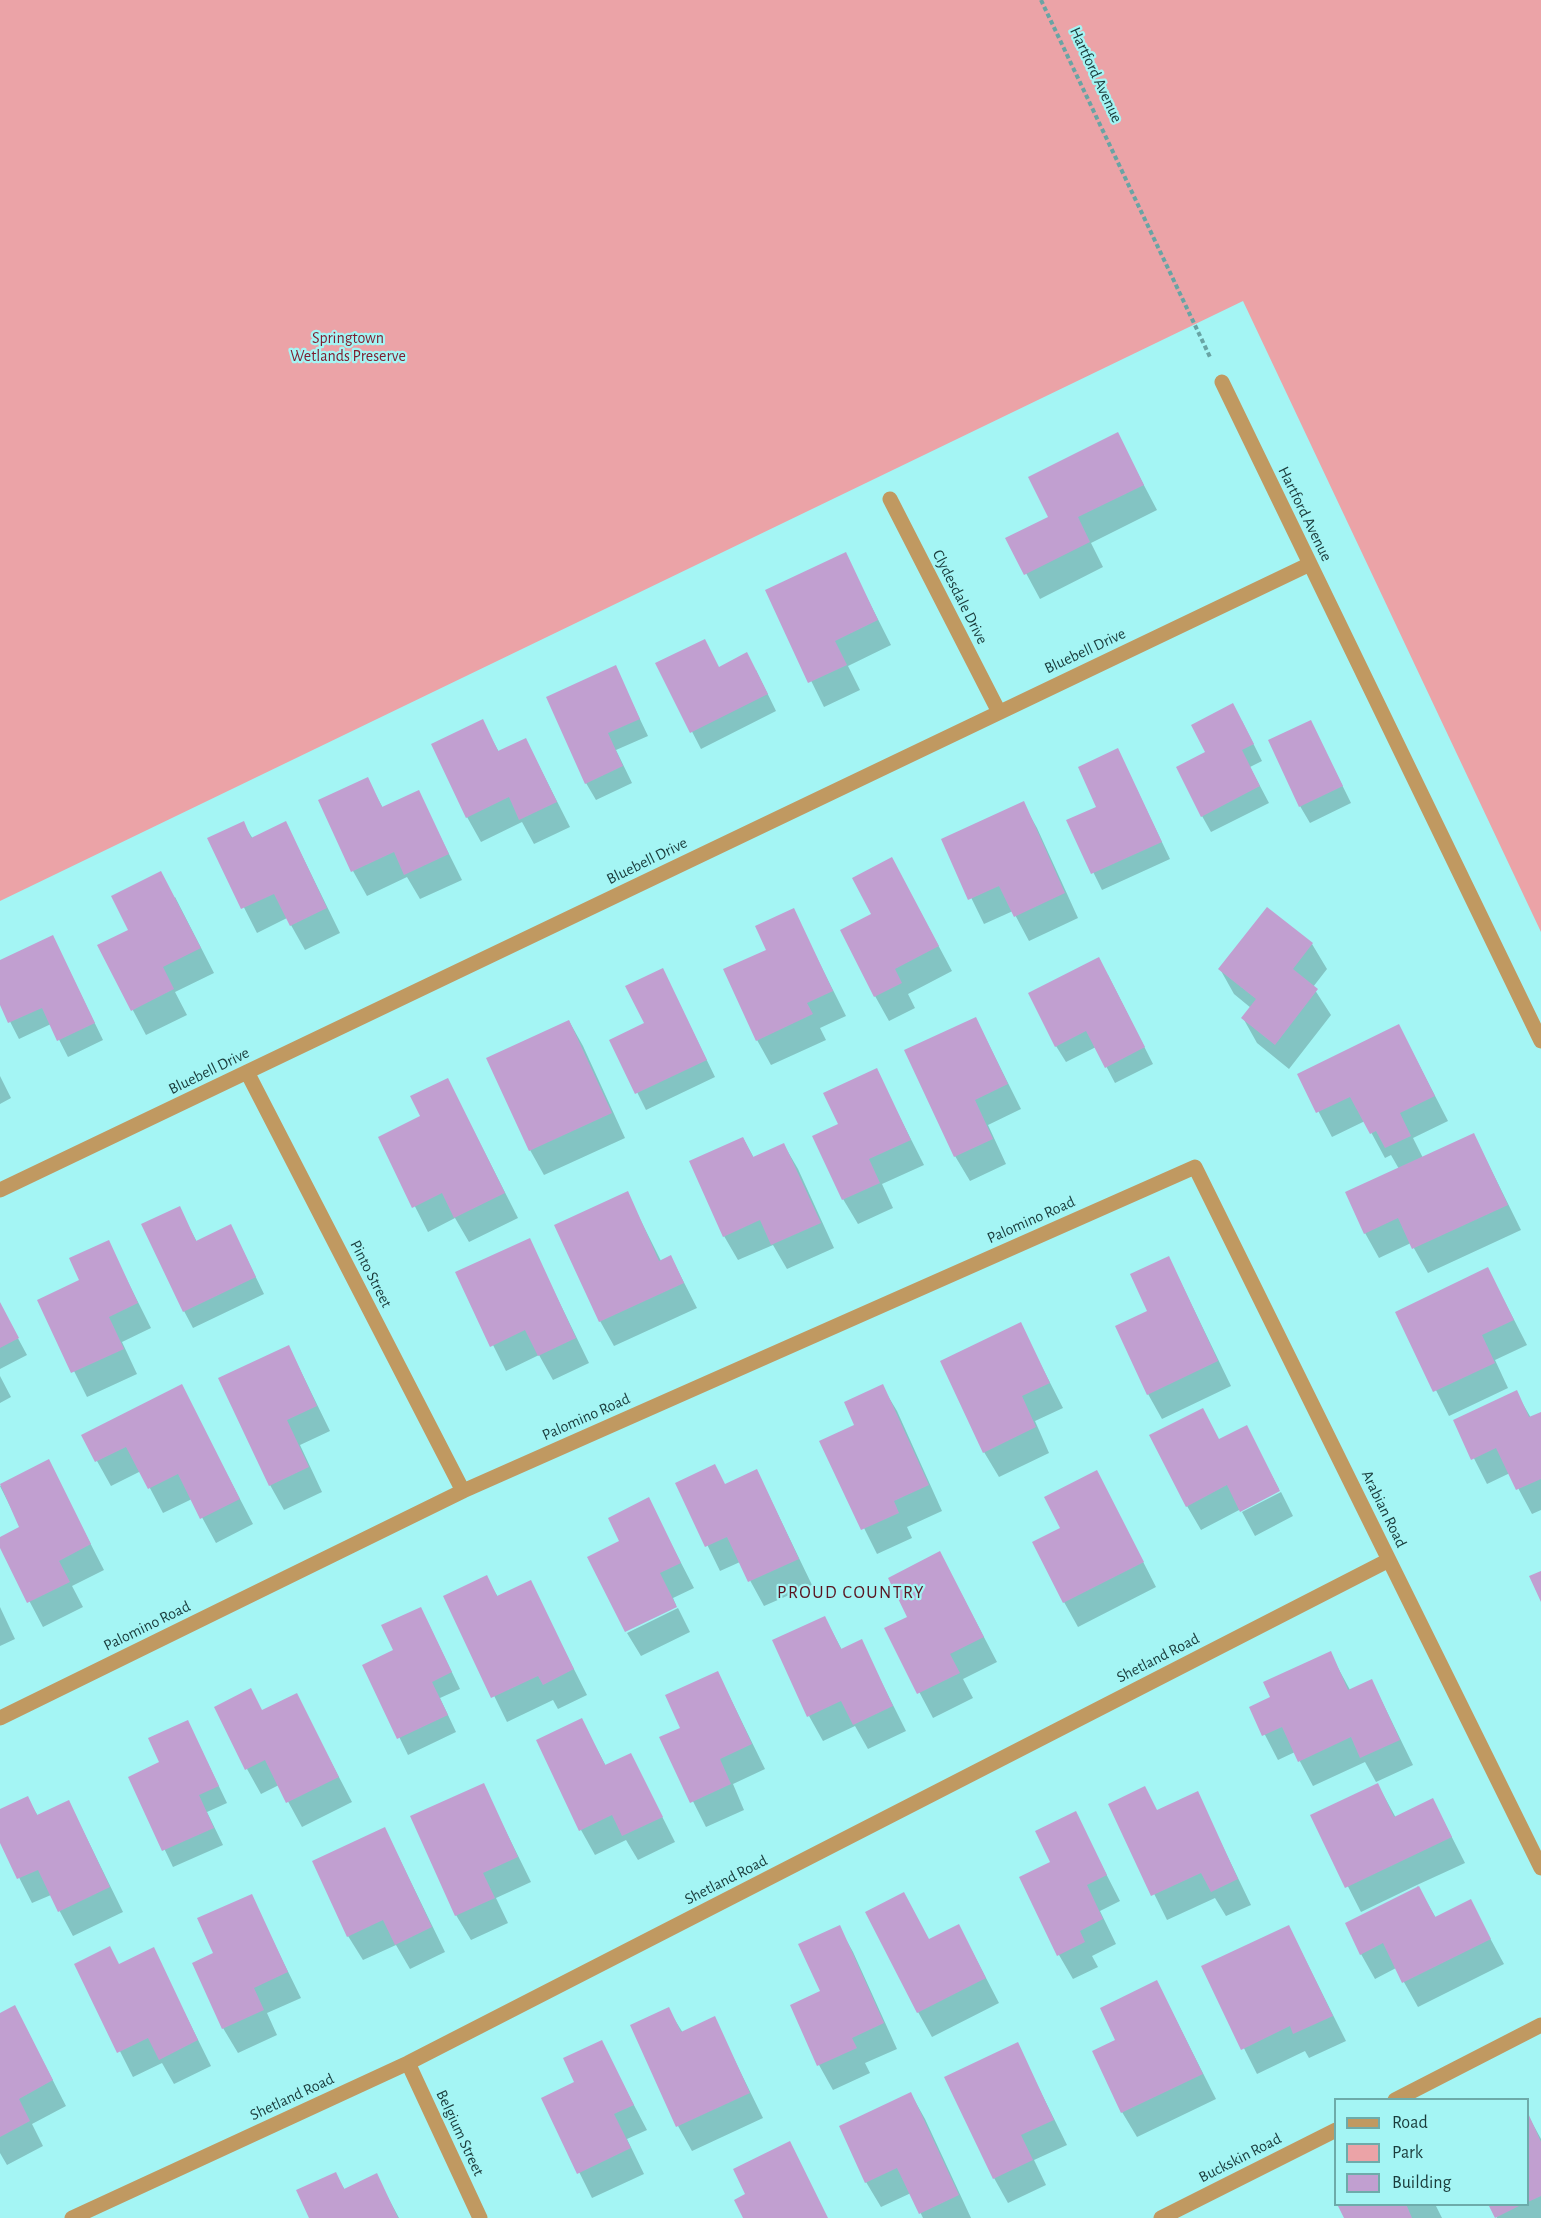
<!DOCTYPE html>
<html>
<head>
<meta charset="utf-8">
<style>
	body { margin:0 }
	#map { position:relative; width:1541px; height:2218px; overflow:hidden; background:#a4f5f4; font-family:"Alegreya Sans",sans-serif }
	canvas { display:block }
	.legend { position:absolute; left:1334px; top:2098px; width:195px; height:108px; box-sizing:border-box; background:#a4f5f4; border:2px solid #6dabaa; margin:0; padding:8px 10px; list-style:none; font-size:18px; color:#1a3c3c }
	.legend li { display:flex; align-items:center; gap:12px; height:30px }
	.legend b { width:30px; border:2px solid #6dabaa }
</style>
</head>
<body>
<div id="map">
<canvas width="1541" height="2218"></canvas>
<ul class="legend">
<li><b style="height:8px;background:#c09961"></b>Road</li>
<li><b style="height:16px;background:#eba3a7"></b>Park</li>
<li><b style="height:16px;background:#c19fd0"></b>Building</li>
</ul>
</div>
<script>
const ctx = document.querySelector('canvas').getContext('2d');
ctx.lineJoin = 'round';
function paint(path, color) {
  ctx.fillStyle = color;
  ctx.fill(path, 'evenodd');
}
function shape(rows) {
  const path = new Path2D();
  for (const r of rows) {
    path.moveTo(r[0], r[1]);
    for (let i = 2; i < r.length; i += 2) path.lineTo(r[i], r[i + 1]);
  }
  return path;
}
function stroke(path, color, width, dash) {
  ctx.strokeStyle = color;
  ctx.lineWidth = width;
  ctx.lineCap = dash ? 'butt' : 'round';
  ctx.setLineDash(dash || []);
  ctx.stroke(path);
}
function write(font, color, halo, rows, align = 'center') {
  ctx.font = font + ' "Alegreya Sans",sans-serif';
  ctx.lineWidth = 4.5;
  ctx.setLineDash([]);
  ctx.textBaseline = 'middle';
  ctx.strokeStyle = halo;
  ctx.fillStyle = color;
  for (const [text, x, y, turn = 0] of rows) {
    ctx.save();
    ctx.translate(x, y);
    ctx.rotate((+turn || 0) * Math.PI / 180);
    ctx.textAlign = isNaN(turn) ? turn : align;
    if (halo) ctx.strokeText(text, 0, 0);
    ctx.fillText(text, 0, 0);
    ctx.restore();
  }
}
paint(shape([
	[0,0,1541,0,1541,932,1243,301,0,901]
]), '#eba3a7');
paint(shape([
	[1117,434,1157,510,1091,543,1103,567,1040,599,1007,538,1050,518],
	[845,554,891,645,848,666,860,690,824,707,767,591],
	[657,664,756,670,776,711,701,749],
	[615,667,648,736,616,750,632,783,596,800,586,783],
	[482,721,499,752,526,740,570,827,534,844,522,822,481,842,467,817],
	[1242,721,1262,761,1250,767,1269,803,1211,832,1202,816,1207,753],
	[1311,722,1351,803,1310,823,1300,806],
	[1118,750,1170,859,1102,890,1068,821,1098,807],
	[367,779,383,808,418,792,462,880,420,899,407,877,367,896,353,871],
	[1023,803,1037,828,1078,918,1029,941,1013,911,984,924,943,840],
	[243,823,253,839,286,823,340,933,305,950,287,918,257,933,209,839],
	[892,859,952,971,908,994,915,1008,889,1021,875,996,873,914],
	[175,897,214,973,175,992,187,1015,146,1035,99,946,130,931],
	[1267,909,1312,944,1327,969,1313,987,1331,1015,1289,1069,1257,1043,1243,1018,1251,1008,1234,994,1220,969],
	[793,910,846,1016,820,1028,826,1040,771,1065,757,1040,768,950],
	[53,937,103,1040,68,1057,51,1024,19,1039,0,1002,0,961],
	[663,970,715,1077,646,1110,611,1040,646,1024],
	[1108,975,1153,1064,1115,1083,1096,1047,1066,1062,1056,1046],
	[976,1019,1021,1109,988,1125,1006,1164,970,1181,955,1156],
	[569,1021,583,1046,625,1138,544,1175,530,1150],
	[1399,1026,1448,1121,1413,1138,1423,1158,1474,1135,1521,1230,1428,1273,1411,1243,1379,1258,1365,1233,1399,1169,1391,1155,1385,1158,1365,1121,1332,1137,1299,1075],
	[876,1070,924,1165,882,1184,893,1208,858,1224,843,1199,840,1125],
	[0,1076,11,1098,0,1104],
	[448,1080,518,1218,469,1242,455,1218,428,1232,380,1138,422,1117],
	[743,1138,754,1158,784,1145,798,1169,834,1248,787,1269,773,1245,738,1260,724,1236],
	[627,1193,661,1261,671,1257,697,1308,614,1346,600,1321],
	[179,1208,197,1242,231,1226,264,1294,193,1328,184,1311],
	[529,1240,589,1363,553,1380,539,1355,506,1371,457,1273],
	[108,1242,151,1328,122,1342,137,1374,87,1397,39,1301,81,1281],
	[1169,1258,1231,1386,1162,1419,1148,1394,1149,1312],
	[1488,1269,1527,1345,1495,1360,1508,1388,1449,1416,1397,1313],
	[0,1305,27,1355,0,1369],
	[1020,1324,1063,1408,1035,1421,1049,1453,999,1477,984,1452],
	[289,1347,330,1431,300,1445,322,1492,284,1510,270,1485],
	[0,1376,11,1397,0,1403],
	[181,1386,253,1524,216,1543,192,1499,163,1513,141,1471,111,1486,83,1436],
	[882,1386,897,1411,942,1511,907,1527,912,1538,877,1554,821,1442,856,1426],
	[1516,1392,1531,1418,1541,1413,1541,1510,1532,1514,1510,1473,1487,1484,1455,1421],
	[1246,1427,1279,1489,1201,1530,1187,1506,1219,1440],
	[48,1461,104,1570,72,1586,83,1607,43,1627,0,1545,0,1538,21,1528,0,1486],
	[757,1471,812,1585,764,1606,740,1562,720,1571,677,1483,725,1486],
	[1281,1492,1293,1516,1255,1536,1242,1512],
	[1110,1497,1156,1587,1078,1627,1064,1602,1062,1528],
	[648,1499,694,1588,673,1598,676,1605,626,1630,621,1542],
	[940,1553,997,1662,963,1679,973,1698,933,1718,886,1629,909,1617],
	[486,1577,498,1597,530,1582,587,1695,558,1709,553,1700,507,1722,445,1596],
	[0,1607,15,1639,0,1646],
	[678,1608,690,1632,641,1656,627,1633],
	[825,1618,842,1650,861,1641,906,1731,868,1749,855,1726,823,1741,809,1716],
	[429,1625,460,1689,440,1698,456,1732,408,1755,364,1665,395,1651],
	[1330,1653,1350,1690,1372,1681,1413,1765,1376,1782,1365,1762,1313,1786,1295,1752,1278,1760,1251,1708,1272,1698],
	[718,1673,765,1769,733,1784,744,1810,706,1827,661,1738,682,1729],
	[296,1695,352,1802,302,1827,279,1785,261,1794,247,1769,262,1711],
	[581,1719,606,1766,631,1755,675,1842,638,1860,626,1840,595,1855,581,1830],
	[188,1722,227,1803,207,1812,223,1845,173,1867,130,1777,161,1763],
	[483,1785,531,1882,496,1898,508,1923,471,1940,456,1915],
	[1378,1785,1396,1818,1433,1800,1465,1863,1417,1885,1436,1918,1470,1901,1504,1964,1418,2007,1396,1968,1375,1979,1361,1954,1418,1888,1417,1885,1361,1912,1312,1816],
	[1197,1793,1251,1905,1226,1916,1215,1898,1167,1920,1110,1804,1158,1811],
	[27,1798,38,1816,69,1802,123,1912,73,1936,51,1895,32,1903,0,1840,0,1811],
	[1075,1813,1120,1901,1100,1911,1116,1944,1092,1956,1098,1967,1073,1979,1059,1955,1052,1863],
	[385,1829,445,1952,410,1969,396,1945,363,1960,348,1936],
	[251,1896,301,1998,267,2013,277,2035,238,2053,223,2028,215,1954],
	[839,1927,853,1952,897,2049,865,2063,870,2073,833,2090,819,2065,822,1992],
	[1289,1927,1346,2041,1309,2058,1305,2051,1257,2074,1203,1967],
	[929,1941,972,1951,999,2003,932,2037,918,2012],
	[153,1949,211,2066,174,2084,162,2063,133,2077,76,1964,119,1965],
	[1157,1982,1216,2099,1137,2137,1122,2112],
	[668,2009,683,2033,714,2018,763,2118,692,2151,678,2126],
	[0,2015,28,2032,66,2106,32,2124,43,2146,7,2165,0,2153],
	[601,2042,647,2130,627,2139,644,2174,592,2198,543,2099,576,2083],
	[1017,2044,1067,2145,1034,2160,1046,2185,1008,2203,994,2178],
	[911,2094,925,2119,971,2218,923,2218,911,2193,881,2207,866,2182],
	[1528,2115,1541,2139,1541,2218,1497,2218,1490,2204,1528,2204],
	[335,2173,345,2190,376,2175,399,2218,311,2218],
	[1339,2204,1435,2204,1442,2218,1345,2218]
]), '#0003');
paint(shape([
	[1118,432,1144,485,1078,517,1090,542,1024,575,1005,538,1048,517,1028,477],
	[846,552,878,620,835,641,847,665,808,683,765,590],
	[705,639,719,667,747,652,768,694,690,733,655,663],
	[616,665,640,719,608,733,623,766,585,784,546,697],
	[1233,703,1254,744,1242,750,1260,786,1201,817,1176,767,1205,752,1191,725],
	[483,719,498,751,526,738,557,802,519,820,509,797,466,818,431,744],
	[1311,720,1343,786,1299,807,1268,740],
	[1118,748,1162,842,1091,874,1066,820,1096,807,1078,767],
	[368,777,382,807,419,790,449,854,404,875,394,852,351,872,318,800],
	[1024,801,1065,893,1014,917,999,886,968,900,941,839],
	[244,821,251,838,286,821,327,908,290,926,274,894,241,909,207,838],
	[892,857,939,946,895,969,902,983,874,997,840,930,871,914,852,878],
	[161,871,201,948,163,967,174,989,131,1011,97,945,128,930,111,896],
	[1267,907,1313,943,1293,969,1318,989,1275,1045,1241,1018,1256,999,1218,969],
	[794,908,833,991,807,1003,813,1014,756,1041,723,969,766,950,755,926],
	[53,935,95,1023,57,1041,42,1008,8,1023,0,1005,0,960],
	[1099,957,1145,1047,1105,1068,1086,1031,1055,1047,1028,993],
	[663,968,707,1060,635,1094,609,1040,644,1023,625,986],
	[976,1017,1008,1084,975,1100,993,1139,954,1157,904,1050],
	[569,1020,612,1113,529,1151,486,1058],
	[1399,1024,1435,1096,1400,1113,1411,1136,1385,1148,1376,1131,1370,1134,1350,1097,1316,1113,1297,1074],
	[877,1068,911,1140,869,1159,880,1183,842,1200,812,1136,838,1124,823,1093],
	[448,1078,505,1193,454,1218,442,1193,412,1208,378,1137,420,1116,410,1096],
	[1474,1133,1508,1205,1412,1249,1398,1218,1364,1234,1345,1192],
	[743,1137,753,1157,784,1143,821,1223,771,1245,760,1220,723,1237,689,1161],
	[628,1191,659,1261,671,1255,684,1283,599,1322,554,1225],
	[180,1206,196,1241,231,1224,256,1277,183,1312,141,1224],
	[530,1238,576,1338,538,1356,525,1330,490,1347,455,1272],
	[109,1240,138,1303,109,1317,124,1349,71,1373,37,1300,79,1280,69,1258],
	[1169,1256,1218,1361,1147,1395,1115,1326,1147,1311,1130,1274],
	[1488,1267,1514,1320,1482,1335,1495,1363,1433,1392,1395,1312],
	[0,1302,19,1338,0,1348],
	[1021,1322,1050,1383,1022,1396,1036,1427,983,1453,940,1361],
	[289,1345,317,1406,287,1420,309,1467,269,1486,218,1378],
	[182,1384,240,1499,200,1519,178,1474,148,1489,126,1447,95,1462,81,1435],
	[883,1384,929,1485,894,1501,899,1513,861,1530,819,1441,854,1425,844,1402],
	[1517,1390,1529,1417,1541,1412,1541,1479,1516,1490,1496,1448,1471,1460,1453,1420],
	[1203,1408,1219,1439,1247,1425,1280,1491,1240,1512,1227,1485,1186,1507,1149,1435],
	[49,1459,91,1544,59,1561,70,1582,27,1603,0,1548,0,1537,19,1527,0,1484],
	[715,1464,725,1484,757,1469,799,1559,748,1582,727,1537,705,1547,675,1483],
	[1097,1470,1144,1562,1063,1603,1032,1542,1060,1528,1044,1497],
	[649,1497,681,1563,660,1573,677,1607,625,1632,587,1557,619,1541,608,1518],
	[940,1551,984,1637,950,1654,960,1673,917,1694,884,1628,907,1617,888,1578],
	[1541,1571,1541,1602,1529,1576],
	[487,1575,497,1596,531,1580,574,1669,543,1685,538,1676,491,1698,443,1596],
	[421,1607,452,1672,432,1682,448,1715,397,1739,362,1665,393,1650,381,1625],
	[825,1616,841,1649,862,1639,893,1706,853,1725,841,1701,807,1717,772,1640],
	[1331,1651,1348,1690,1372,1679,1400,1740,1360,1758,1351,1737,1298,1762,1282,1727,1262,1736,1249,1707,1270,1697,1263,1682],
	[718,1671,752,1744,720,1759,731,1784,690,1803,659,1737,680,1728,665,1695],
	[251,1688,262,1710,297,1693,339,1777,286,1803,265,1760,245,1770,214,1707],
	[582,1718,605,1765,631,1753,663,1817,622,1836,612,1815,579,1831,536,1740],
	[188,1720,219,1786,199,1795,214,1828,162,1851,128,1777,159,1762,148,1738],
	[484,1783,518,1857,483,1873,495,1898,455,1916,410,1816],
	[1378,1783,1394,1817,1433,1798,1452,1837,1345,1888,1310,1815],
	[1145,1786,1157,1810,1198,1791,1238,1879,1211,1892,1201,1873,1151,1896,1108,1804],
	[28,1796,37,1815,69,1800,110,1887,58,1912,38,1870,17,1879,0,1843,0,1809],
	[1076,1811,1107,1875,1087,1885,1103,1919,1080,1931,1085,1942,1057,1956,1019,1877,1050,1862,1035,1831],
	[385,1827,432,1927,395,1945,383,1920,347,1937,312,1861],
	[1419,1886,1435,1917,1471,1899,1491,1939,1402,1983,1383,1943,1360,1955,1345,1923],
	[904,1892,929,1939,959,1924,986,1978,917,2013,865,1912],
	[252,1894,288,1972,254,1988,264,2010,222,2029,192,1963,213,1953,197,1918],
	[840,1925,884,2023,852,2038,857,2048,817,2066,790,2005,820,1991,798,1944],
	[1289,1925,1333,2016,1293,2034,1290,2026,1241,2050,1201,1966],
	[110,1946,119,1964,154,1947,198,2040,159,2060,148,2038,117,2053,74,1964],
	[1157,1980,1203,2074,1121,2113,1092,2051,1115,2040,1100,2008],
	[15,2005,53,2080,19,2099,30,2121,0,2137,0,2013],
	[669,2007,681,2032,715,2016,750,2093,676,2127,630,2025],
	[602,2040,634,2105,614,2114,631,2148,577,2174,541,2098,574,2082,563,2058],
	[1018,2042,1054,2120,1021,2135,1033,2160,993,2179,944,2077],
	[911,2092,959,2195,919,2214,897,2168,865,2183,839,2126],
	[1528,2113,1541,2142,1541,2196,1528,2202],
	[790,2141,828,2218,743,2218,734,2200,745,2194,733,2169],
	[336,2172,344,2189,377,2173,398,2218,309,2218,296,2190],
	[1337,2204,1406,2204,1412,2218,1344,2218],
	[1488,2204,1523,2204,1495,2218]
]), '#c19fd0');
stroke(shape([
	[1041,0,1210,357]
]), '#68a4a4', 4, [4.5, 3]);
stroke(shape([
	[1222,382,1541,1041],
	[890,499,999,712],
	[247,1072,463,1491],
	[0,1190,1310,564],
	[0,1718,463,1491,1195,1167,1541,1868],
	[408,2063,480,2218],
	[1395,2100,1541,2025],
	[72,2218,408,2063,1389,1560],
	[1161,2218,1336,2130]
]), '#c09961', 15);
write('16px', '#1a3c3c', '#a4f5f4', [
	["Hartford Avenue",1096,75,65],
	["Hartford Avenue",1305,514,64],
	["Clydesdale Drive",960,597,63],
	["Bluebell Drive",1085,651,-25],
	["Bluebell Drive",647,861,-26],
	["Bluebell Drive",209,1071,-26],
	["Palomino Road",1031,1220,-24],
	["Pinto Street",371,1274,63],
	["Palomino Road",586,1417,-24],
	["Arabian Road",1384,1509,64],
	["Palomino Road",147,1626,-26],
	["Shetland Road",1158,1658,-27],
	["Shetland Road",726,1880,-27],
	["Shetland Road",292,2097,-25],
	["Belgium Street",460,2133,65],
	["Buckskin Road",1240,2158,-27]
]);
write('16px', '#7e1d2f', '#a4f5f4', [
	["Springtown",348,338],
	["Wetlands Preserve",348,356]
]);
ctx.letterSpacing = '1.5px';
write('18px', '#5a1521', '#a4f5f4', [
	["PROUD COUNTRY",851,1593]
]);
ctx.letterSpacing = '0px';
</script>
</body>
</html>
